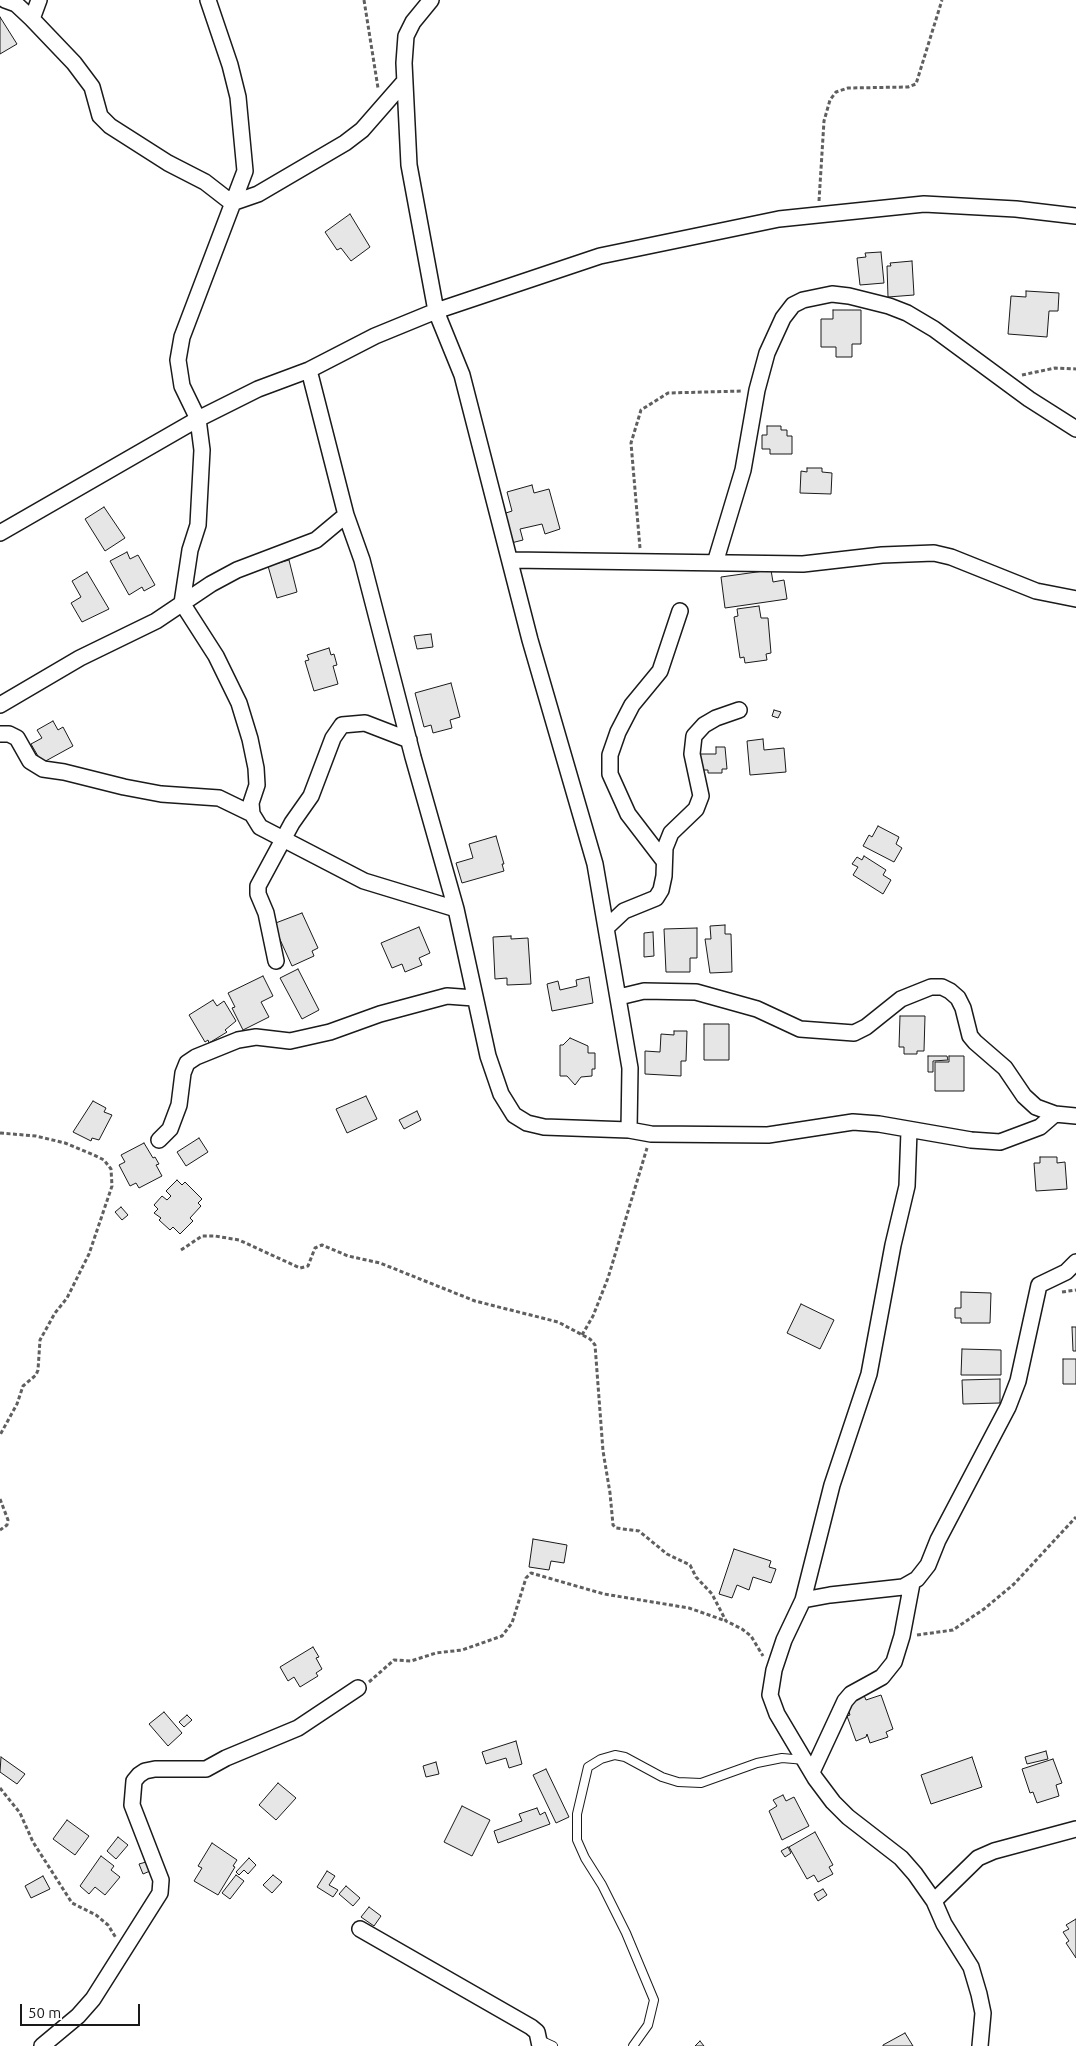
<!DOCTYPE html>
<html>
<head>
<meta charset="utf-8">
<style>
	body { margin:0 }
	#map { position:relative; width:1076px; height:2046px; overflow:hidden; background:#fff; font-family:Ubuntu,sans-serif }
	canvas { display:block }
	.scale { position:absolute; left:20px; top:2004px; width:120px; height:22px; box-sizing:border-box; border:2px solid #1a1a1a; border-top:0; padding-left:6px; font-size:15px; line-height:18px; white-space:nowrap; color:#1a1a1a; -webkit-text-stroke:4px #fff; paint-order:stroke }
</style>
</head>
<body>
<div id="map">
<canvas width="1076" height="2046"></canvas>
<div class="scale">50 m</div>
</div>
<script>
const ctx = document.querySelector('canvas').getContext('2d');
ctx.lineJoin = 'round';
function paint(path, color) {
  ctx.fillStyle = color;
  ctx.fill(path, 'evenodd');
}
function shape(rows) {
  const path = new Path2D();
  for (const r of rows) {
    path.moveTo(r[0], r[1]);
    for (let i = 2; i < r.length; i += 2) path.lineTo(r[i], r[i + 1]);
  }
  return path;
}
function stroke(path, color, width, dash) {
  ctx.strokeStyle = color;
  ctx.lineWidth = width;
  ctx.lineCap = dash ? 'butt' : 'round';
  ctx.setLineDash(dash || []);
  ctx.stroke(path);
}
const building = shape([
	[0,17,17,44,0,54,0,17],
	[350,214,370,247,351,261,341,248,337,250,325,232,350,214],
	[881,252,884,283,860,285,857,258,866,257,865,253,881,252],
	[912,261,914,295,888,297,887,266,891,266,890,263,912,261],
	[1026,291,1059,293,1058,311,1049,311,1047,337,1008,334,1011,296,1026,297,1026,291],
	[833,310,861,310,861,344,852,344,852,357,836,357,836,347,821,347,821,319,833,319,833,310],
	[767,426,781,426,781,430,787,430,787,436,792,436,792,454,770,454,770,449,762,449,762,435,767,435,767,426],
	[807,468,822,468,822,472,832,473,831,494,800,493,801,471,807,472,807,468],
	[532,485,534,493,549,489,560,529,545,534,542,524,520,529,523,540,511,543,503,514,512,511,507,492,532,485],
	[104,507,125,538,105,551,85,519,104,507],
	[127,552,130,559,138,555,155,585,144,591,142,587,129,595,110,561,127,552],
	[289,560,297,592,277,598,268,566,289,560],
	[771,570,773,582,784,580,787,599,725,608,721,577,771,570],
	[87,572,109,609,82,622,71,603,81,597,72,581,87,572],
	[759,606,761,618,768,618,771,653,766,654,767,660,745,663,744,657,740,658,734,617,738,616,737,609,759,606],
	[431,634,433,647,417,649,414,636,431,634],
	[329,648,331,655,334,654,337,665,333,666,338,684,314,691,305,661,309,660,307,655,329,648],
	[451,683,460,717,450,720,452,728,433,733,431,725,424,727,415,693,451,683],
	[774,710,781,712,778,718,772,716,774,710],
	[53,721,58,730,63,727,73,746,42,763,31,744,42,738,37,730,53,721],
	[763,739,764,750,784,748,786,772,750,775,747,741,763,739],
	[716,747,725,747,727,769,722,769,722,773,708,773,708,770,700,770,700,754,716,754,716,747],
	[878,826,899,837,896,844,902,848,894,862,863,846,869,835,872,837,878,826],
	[496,836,504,864,502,864,504,871,462,883,456,863,473,858,469,844,496,836],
	[864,856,886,870,883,875,891,880,883,894,853,875,858,867,852,864,857,857,862,860,864,856],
	[302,913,318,948,312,951,314,956,292,966,273,924,302,913],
	[725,925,725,934,731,934,732,972,710,973,705,939,711,939,710,926,725,925],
	[419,927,430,953,419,958,422,965,405,972,402,964,392,968,381,943,419,927],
	[697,928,697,958,690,958,690,972,666,972,664,929,697,928],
	[653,932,654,956,644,957,644,933,653,932],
	[511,936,511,939,528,938,531,984,507,985,507,978,495,979,493,937,511,936],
	[298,969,319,1010,302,1019,280,978,298,969],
	[263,976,273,996,261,1002,269,1017,243,1030,232,1008,235,1007,228,993,263,976],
	[589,977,593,1003,552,1011,547,984,558,981,560,990,577,986,576,980,589,977],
	[213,1000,217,1006,224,1001,236,1021,225,1030,227,1032,209,1043,208,1040,205,1042,189,1015,213,1000],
	[900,1016,925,1016,924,1051,917,1051,917,1054,904,1054,904,1047,899,1047,900,1016],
	[704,1024,729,1024,729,1060,704,1060,704,1024],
	[674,1031,687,1031,686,1061,681,1061,681,1076,645,1074,645,1051,660,1052,661,1034,674,1035,674,1031],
	[570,1038,588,1046,588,1053,595,1053,595,1069,592,1069,592,1076,581,1077,575,1085,567,1076,560,1076,560,1045,563,1045,570,1038],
	[928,1056,947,1056,948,1060,933,1061,933,1072,928,1072,928,1056],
	[949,1056,964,1056,964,1091,935,1091,935,1062,949,1062,949,1056],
	[366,1096,377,1119,347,1133,336,1109,366,1096],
	[93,1101,106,1108,104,1112,112,1115,99,1140,92,1138,91,1141,73,1132,93,1101],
	[417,1111,421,1120,404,1129,399,1120,417,1111],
	[199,1138,208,1152,186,1166,177,1152,199,1138],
	[144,1143,153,1158,155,1157,159,1164,156,1165,162,1176,139,1188,136,1183,130,1186,119,1165,125,1162,121,1155,144,1143],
	[1040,1157,1057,1157,1057,1163,1065,1162,1067,1189,1036,1191,1034,1163,1040,1163,1040,1157],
	[177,1180,182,1185,185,1182,202,1199,198,1203,201,1206,190,1218,193,1221,180,1234,173,1227,170,1230,159,1220,161,1218,154,1213,158,1209,154,1205,162,1196,167,1200,171,1196,166,1191,177,1180],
	[121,1207,128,1215,122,1220,115,1212,121,1207],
	[961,1292,991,1293,990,1323,961,1323,961,1318,955,1318,955,1308,961,1308,961,1292],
	[801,1304,834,1320,820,1349,787,1333,801,1304],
	[1072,1327,1076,1327,1076,1351,1073,1351,1072,1327],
	[962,1349,1001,1350,1001,1375,961,1375,962,1349],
	[1063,1359,1076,1359,1076,1384,1063,1384,1063,1359],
	[1000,1379,1000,1403,963,1404,962,1380,1000,1379],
	[533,1539,567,1545,564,1563,551,1561,549,1570,529,1567,533,1539],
	[734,1549,771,1561,769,1567,776,1569,771,1583,753,1577,749,1590,737,1585,732,1598,719,1594,734,1549],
	[313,1647,319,1657,316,1658,322,1669,316,1673,318,1676,300,1687,294,1677,288,1681,280,1667,313,1647],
	[863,1693,866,1700,881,1695,893,1729,886,1732,888,1737,870,1743,867,1734,866,1737,856,1741,847,1716,850,1715,847,1706,852,1705,850,1698,863,1693],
	[164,1712,182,1733,168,1746,149,1724,164,1712],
	[187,1715,192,1720,184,1727,179,1722,187,1715],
	[516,1741,522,1764,509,1768,506,1758,486,1764,482,1752,516,1741],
	[1046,1751,1048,1759,1027,1764,1025,1757,1046,1751],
	[1,1757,25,1774,17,1784,0,1772,1,1757],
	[972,1757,982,1787,931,1804,921,1775,972,1757],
	[1053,1759,1062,1783,1056,1785,1059,1796,1037,1803,1033,1792,1030,1793,1022,1769,1053,1759],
	[436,1762,439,1774,426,1777,423,1766,436,1762],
	[546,1769,569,1817,556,1823,533,1775,546,1769],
	[278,1783,296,1798,276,1820,259,1805,278,1783],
	[783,1795,786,1801,794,1797,809,1826,782,1840,769,1811,777,1806,773,1800,783,1795],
	[462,1806,490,1820,472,1856,444,1842,462,1806],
	[537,1808,540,1815,545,1812,550,1824,498,1843,494,1831,522,1821,519,1814,537,1808],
	[67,1820,89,1836,75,1855,53,1839,67,1820],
	[815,1832,833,1865,829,1867,833,1874,818,1882,814,1875,807,1879,789,1847,815,1832],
	[118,1837,128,1845,116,1859,107,1851,118,1837],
	[212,1843,237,1860,233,1866,235,1867,218,1895,194,1881,202,1868,198,1866,212,1843],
	[788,1847,791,1853,785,1857,781,1851,788,1847],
	[101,1856,114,1866,111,1870,120,1877,105,1895,95,1887,89,1894,80,1886,101,1856],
	[249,1858,256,1865,248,1874,244,1870,239,1875,236,1872,249,1858],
	[146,1862,150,1871,143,1874,139,1864,146,1862],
	[327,1871,335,1876,329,1885,338,1890,333,1897,317,1887,327,1871],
	[236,1875,244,1881,230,1899,222,1893,236,1875],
	[273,1875,282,1882,272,1893,263,1885,273,1875],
	[43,1876,50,1889,31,1898,25,1886,43,1876],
	[346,1886,360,1898,353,1906,339,1894,346,1886],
	[823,1889,827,1895,818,1901,814,1894,823,1889],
	[369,1907,381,1916,374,1926,361,1917,369,1907],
	[1076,1919,1076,1958,1066,1943,1069,1941,1063,1932,1069,1929,1066,1925,1076,1919],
	[905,2033,913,2046,883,2046,883,2045,905,2033],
	[700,2041,704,2046,695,2046,700,2041]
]);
paint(building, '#e6e6e6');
stroke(building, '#1a1a1a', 1);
const service = shape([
	[540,2040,553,2046],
	[633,2046,648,2025,654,2000,626,1933,602,1885,585,1858,577,1840,577,1814,588,1767,601,1759,615,1755,625,1757,662,1777,678,1782,701,1783,757,1763,782,1758,805,1760]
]);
const minor = shape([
	[5,0,16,4,32,19,74,63,92,87,100,116,110,126,168,163,205,182,232,203,258,194,345,143,362,130,404,82],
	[208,0,230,65,238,97,245,171,182,337,178,360,182,386,198,419,202,450,198,525,190,550,182,603,216,656,239,703,250,739,256,768,257,785,251,803,252,814,260,827,364,881,456,909],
	[431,0,413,22,406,36,404,63,409,165,436,311,462,375,530,640,595,864,630,1068,629,1130],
	[32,19,39,0],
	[309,370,346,515,362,560,413,757,456,909,488,1056,501,1094,514,1115,527,1123,544,1127,629,1130,651,1134,768,1135,853,1122,879,1124,971,1140,1000,1142,1040,1127,1055,1114,1076,1116],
	[0,533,198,419,258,389,309,370,375,336,436,311,600,256,779,219,924,204,1016,209,1076,216],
	[510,560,803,564,882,555,934,553,951,557,1036,591,1076,599],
	[715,563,743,470,757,390,767,353,783,318,793,305,803,300,832,294,849,296,889,306,907,313,934,329,1029,399,1076,429],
	[0,705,80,658,156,621,211,584,237,570,316,540,346,515],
	[0,734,9,734,17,738,30,761,43,769,64,772,124,787,161,794,219,798,252,814],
	[664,861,628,814,610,774,610,755,618,732,632,705,660,671,680,611],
	[606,928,624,911,656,898,661,890,664,876,665,848,671,833,696,809,701,796,692,754,694,736,704,725,716,718,739,710],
	[276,961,266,913,258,894,258,886,292,823,311,796,333,738,342,725,365,723,409,740],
	[619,997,644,991,696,992,757,1009,800,1029,854,1033,866,1027,901,999,931,987,942,987,950,991,958,998,963,1008,970,1036,975,1042,1005,1068,1024,1096,1036,1107,1055,1114],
	[909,1131,907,1186,893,1245,869,1374,832,1485,803,1600,784,1640,774,1670,770,1695,777,1714,815,1778,833,1802,848,1817,901,1858,915,1874,934,1901,944,1924,971,1967,979,1994,983,2013,980,2046],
	[159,1140,170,1129,179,1105,183,1073,187,1063,196,1057,238,1040,256,1037,290,1041,330,1032,380,1014,447,996,474,998],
	[803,1600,830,1595,903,1587,917,1579,928,1565,938,1540,1008,1407,1018,1381,1039,1285,1066,1272,1076,1262],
	[812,1772,845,1701,851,1694,882,1677,894,1662,902,1636,912,1583],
	[934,1901,978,1858,994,1851,1076,1829],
	[360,1929,531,2027,537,2032,540,2046],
	[42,2046,78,2016,93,1999,160,1893,161,1880,132,1805,134,1781,139,1775,145,1771,155,1769,206,1769,226,1758,298,1728,358,1688]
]);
stroke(service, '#1a1a1a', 10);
stroke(minor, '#1a1a1a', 18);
stroke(shape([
	[364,0,378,88],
	[819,201,824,121,830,100,836,92,848,88,908,87,916,84,942,0],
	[1022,375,1055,368,1076,369],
	[640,548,631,443,641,410,668,393,743,391],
	[0,1133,36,1136,65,1143,94,1155,104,1160,111,1169,112,1186,89,1254,67,1298,55,1313,40,1340,38,1370,36,1375,23,1386,17,1404,0,1435],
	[181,1250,202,1236,215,1236,239,1240,300,1268,308,1266,315,1248,322,1245,348,1256,380,1263,475,1301,558,1322,590,1339,595,1345,603,1451,610,1493,613,1525,616,1528,639,1531,667,1554,690,1565,696,1577,712,1594,726,1621,742,1629,751,1636,763,1656],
	[1062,1292,1076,1290],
	[582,1335,593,1316,608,1278,647,1148],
	[0,1499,8,1520,7,1525,0,1530],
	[917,1635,953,1630,984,1609,1014,1584,1076,1517],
	[369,1682,394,1660,411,1661,436,1653,462,1650,502,1636,512,1623,526,1578,531,1573,604,1594,689,1608,726,1621],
	[0,1788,20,1813,33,1842,72,1903,96,1915,108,1925,116,1938]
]), '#5f5f5f', 3, [4, 2.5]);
stroke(service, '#fff', 8);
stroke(minor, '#fff', 15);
</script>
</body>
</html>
